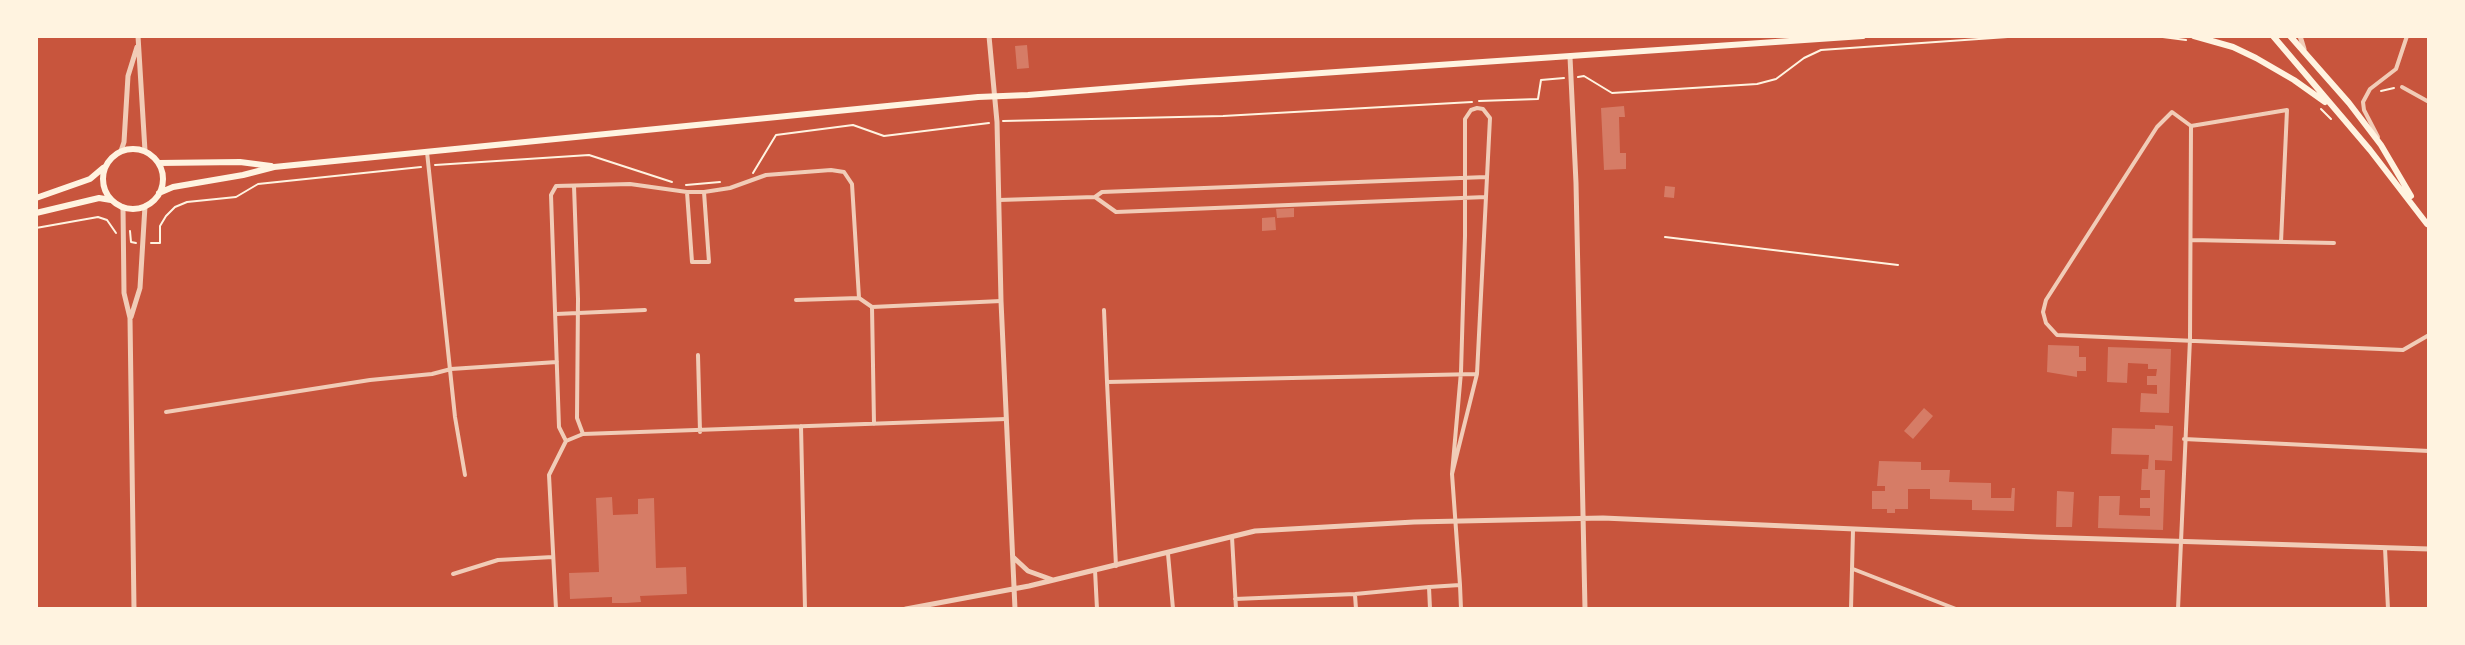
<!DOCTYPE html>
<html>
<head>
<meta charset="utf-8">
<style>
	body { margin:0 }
	#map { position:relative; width:2465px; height:645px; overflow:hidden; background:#c8553d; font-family:Quicksand,sans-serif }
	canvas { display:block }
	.frame { position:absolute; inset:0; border:38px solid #fff3e0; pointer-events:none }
</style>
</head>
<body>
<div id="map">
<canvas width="2465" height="645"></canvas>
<div class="frame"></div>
</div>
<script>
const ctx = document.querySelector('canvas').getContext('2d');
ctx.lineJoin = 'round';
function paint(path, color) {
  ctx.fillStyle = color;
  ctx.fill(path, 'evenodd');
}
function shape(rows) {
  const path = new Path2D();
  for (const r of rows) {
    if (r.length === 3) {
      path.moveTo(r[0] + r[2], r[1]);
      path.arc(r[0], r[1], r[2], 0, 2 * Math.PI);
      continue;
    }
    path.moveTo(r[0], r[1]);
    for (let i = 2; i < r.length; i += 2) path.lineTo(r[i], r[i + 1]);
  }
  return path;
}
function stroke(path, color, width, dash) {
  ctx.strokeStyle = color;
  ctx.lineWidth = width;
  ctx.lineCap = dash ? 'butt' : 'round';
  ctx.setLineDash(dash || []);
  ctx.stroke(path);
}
paint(shape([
	[1027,45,1029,68,1017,69,1015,46],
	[1624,106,1625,117,1619,117,1620,153,1626,153,1626,169,1604,170,1601,108],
	[1665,186,1675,187,1674,198,1664,197],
	[1294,208,1294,217,1277,218,1276,209],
	[1275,217,1276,230,1262,231,1262,218],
	[2048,345,2079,346,2079,357,2086,357,2086,371,2077,371,2077,377,2047,372],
	[2108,347,2171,349,2169,413,2140,412,2141,393,2157,394,2157,385,2147,385,2147,376,2156,376,2157,369,2148,369,2148,364,2128,363,2127,383,2107,382],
	[1924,408,1933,416,1913,439,1904,431],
	[2155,425,2173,426,2172,461,2155,460,2155,470,2165,470,2163,530,2098,528,2099,496,2120,496,2119,515,2150,516,2150,508,2140,508,2140,498,2150,498,2150,490,2141,490,2142,469,2148,469,2149,455,2111,454,2112,428,2155,429],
	[1879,461,1921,462,1921,470,1950,470,1949,482,1991,483,1991,498,2011,498,2012,488,2015,488,2014,511,1972,510,1972,500,1930,499,1930,489,1908,489,1908,509,1895,509,1895,513,1887,513,1887,509,1872,509,1872,491,1885,491,1885,486,1877,486],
	[2057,491,2074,492,2072,527,2056,527],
	[612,497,613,515,638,514,638,499,654,498,656,568,686,567,687,594,640,596,641,602,626,603,612,603,612,597,570,599,569,573,599,572,596,498]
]), '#d67c66');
stroke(shape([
	[2155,36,2186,40],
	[1578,77,1584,76,1612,93,1757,84,1776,79,1804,58,1821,50,2022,36],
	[2381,91,2394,88],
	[1479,101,1538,99,1541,80,1564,78],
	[2321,109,2331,119],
	[1003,121,1223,116,1472,102],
	[435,165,589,155,672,182],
	[753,173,776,135,853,125,884,136,989,123],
	[686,185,720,182],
	[36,228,98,217,107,220,116,233],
	[130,231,131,242,136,243],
	[1665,237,1898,265],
	[151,243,160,243,160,226,166,216,175,207,187,202,236,197,258,184,421,167]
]), '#fff3e0', 2);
stroke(shape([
	[2402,87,2429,102],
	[2378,137,2364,110,2363,102,2370,89,2396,69,2407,36],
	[427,152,455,417,465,475],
	[574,186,578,299,577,418,583,434],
	[687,192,692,262,709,262,704,192],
	[1095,197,1116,212,1486,197],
	[999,200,1095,197,1102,192,1486,177],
	[2191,240,2334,243],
	[2281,242,2287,110,2191,126,2172,112,2157,127,2046,300,2043,312,2046,323,2057,335,2403,350,2429,335],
	[796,300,859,298],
	[872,307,1001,301],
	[1104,310,1107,382],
	[556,314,645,310],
	[698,355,700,432],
	[166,412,370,380,432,374,451,369,557,362],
	[801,426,805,609],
	[2184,439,2429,451],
	[566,441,559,427,551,195,556,186,630,184,687,192,704,192,730,188,766,175,831,170,844,172,852,184,859,298,872,307,874,424],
	[1232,537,1236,609],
	[2385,548,2388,609],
	[1168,554,1173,609],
	[1116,566,1107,382,1477,374],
	[1853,569,1956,609],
	[1095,570,1097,609],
	[453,574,498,560,553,557],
	[1460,585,1461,609],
	[1355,595,1356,609],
	[1235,599,1355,594,1429,587],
	[556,609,549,475,566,441,583,434,1006,419],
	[1430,609,1429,587,1460,585,1452,474,1461,372,1465,236,1465,119,1471,110,1477,108,1483,109,1490,118,1477,374,1452,474],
	[1851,609,1853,530],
	[2178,609,2190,339,2191,126]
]), '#f1ccb7', 4);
stroke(shape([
	[138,36,145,151],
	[989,36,997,122,1001,301,1015,609],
	[2300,36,2304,49],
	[1570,57,1576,183,1585,609],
	[121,151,124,142,128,76,137,47],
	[123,207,124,293,130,318,134,609],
	[131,317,140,288,145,206],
	[1013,557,1028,571,1053,580],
	[906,609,1029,586,1255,531,1414,522,1603,518,2038,537,2429,549]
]), '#f1ccb7', 5);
stroke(shape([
	[2194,36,2233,47,2256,58,2294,80,2325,102],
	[2273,36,2370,150,2427,224],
	[2290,36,2349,103,2381,145,2411,196],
	[133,179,30],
	[159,163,240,162,271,166],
	[159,193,173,187,243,175,274,167,978,97,1028,95,1190,82,1863,36],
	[36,198,90,179,103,168],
	[36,213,99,198,111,200]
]), '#fff3e0', 6);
</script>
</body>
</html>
